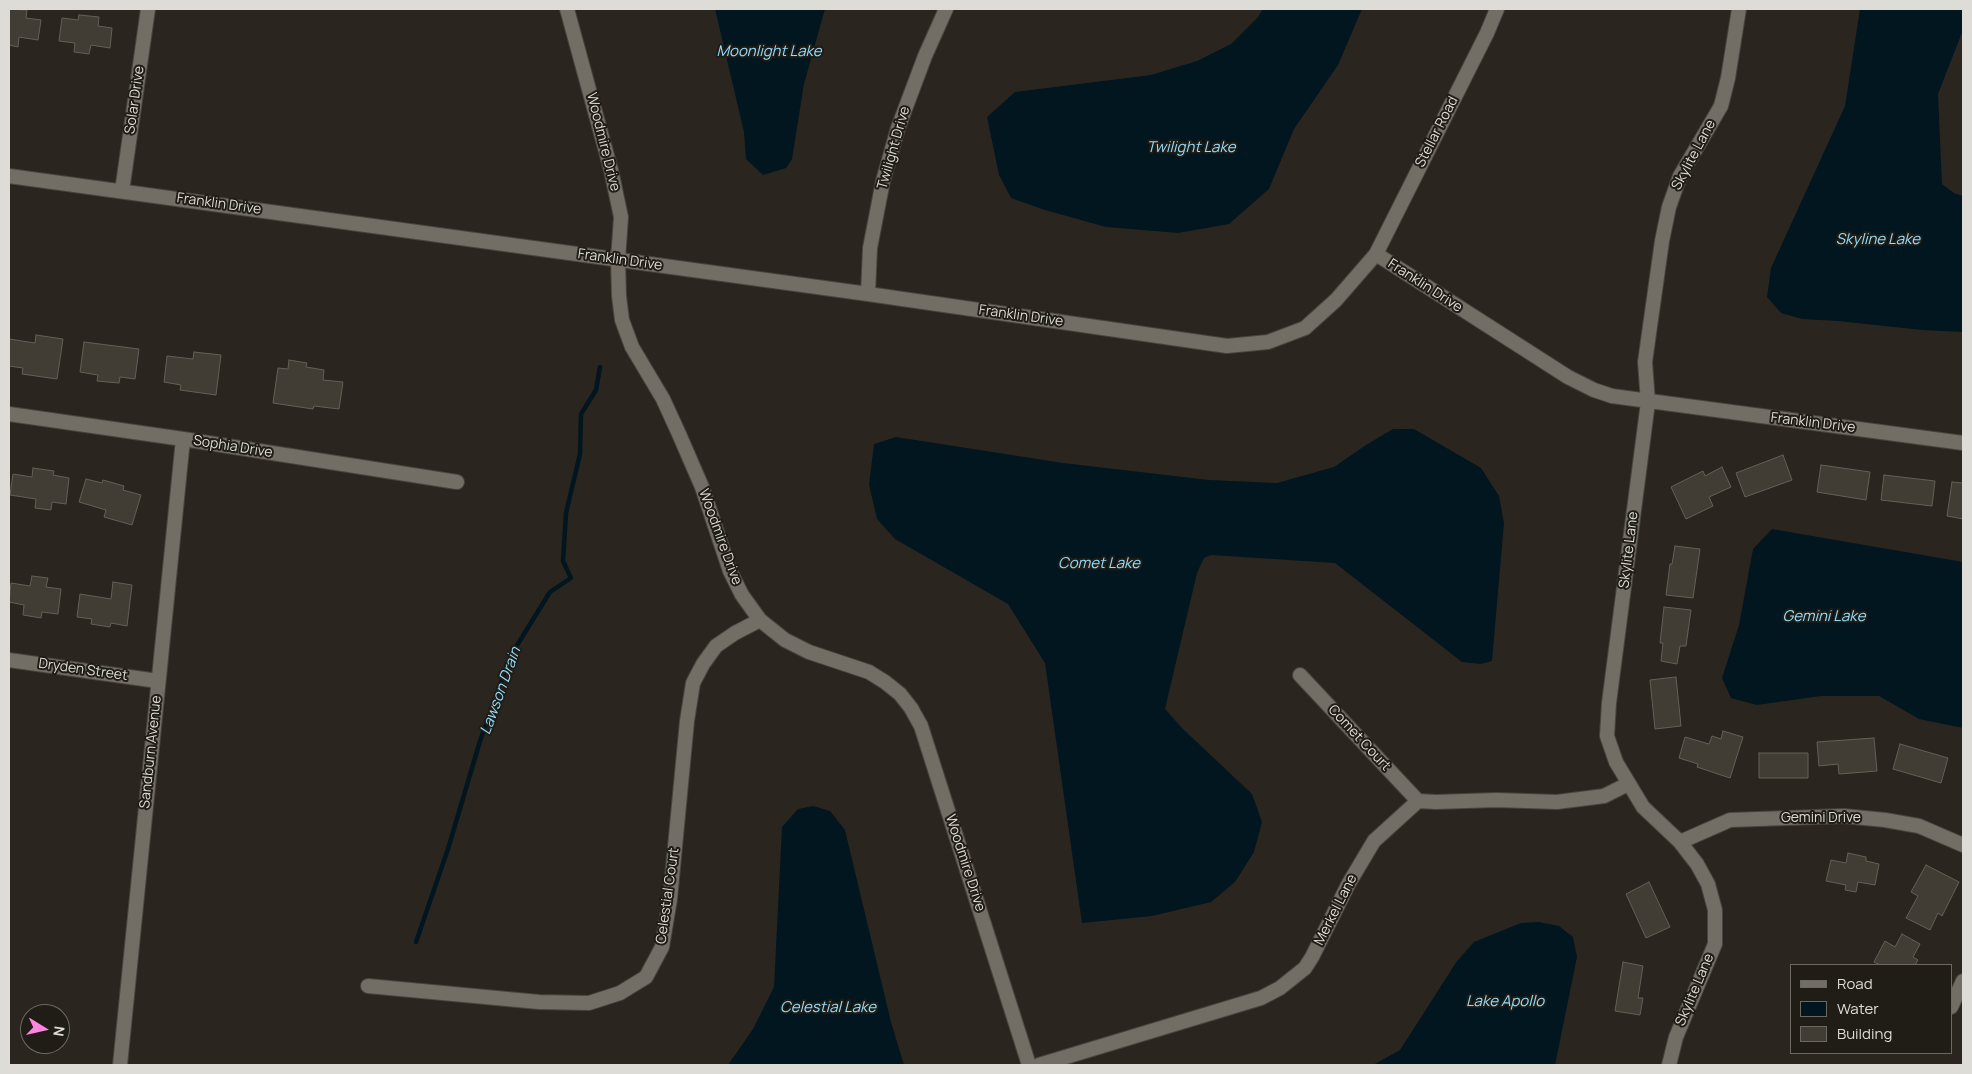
<!DOCTYPE html>
<html>
<head>
<meta charset="utf-8">
<style>
	body { margin:0 }
	#map { position:relative; width:1972px; height:1074px; overflow:hidden; background:#2a261f; font-family:Manrope,sans-serif }
	canvas { display:block }
	.frame { position:absolute; inset:0; border:10px solid #dedcd7; pointer-events:none }
	.legend { position:absolute; left:1790px; top:964px; width:162px; height:90px; box-sizing:border-box; background:#201c16; border:1px solid #6c6963; margin:0; padding:6px 9px; list-style:none; font-size:15px; color:#dedcd7 }
	.legend li { display:flex; align-items:center; gap:10px; height:25px }
	.legend b { width:25px; border:1px solid #6c6963 }
	.north { position:absolute; left:20px; top:1004px; width:50px; height:50px; box-sizing:border-box; background:#201c16; border:1px solid #6c6963; border-radius:50%; rotate:99deg; font-size:14px; font-weight:700; line-height:20px; text-align:center; color:#dedcd7 }
	.north::after { content:''; display:block; margin:auto; width:18px; height:22px; background:#fe86e0; clip-path:polygon(50% 0,100% 100%,50% 72%,0 100%) }
</style>
</head>
<body>
<div id="map">
<canvas width="1972" height="1074"></canvas>
<div class="frame"></div>
<ul class="legend">
<li><b style="height:6px;background:#726e65"></b>Road</li>
<li><b style="height:14px;background:#02161f"></b>Water</li>
<li><b style="height:14px;background:#413d35"></b>Building</li>
</ul>
<div class="north">N</div>
</div>
<script>
const ctx = document.querySelector('canvas').getContext('2d');
ctx.lineJoin = 'round';
function paint(path, color) {
  ctx.fillStyle = color;
  ctx.fill(path, 'evenodd');
}
function shape(rows) {
  const path = new Path2D();
  for (const r of rows) {
    path.moveTo(r[0], r[1]);
    for (let i = 2; i < r.length; i += 2) path.lineTo(r[i], r[i + 1]);
  }
  return path;
}
function stroke(path, color, width, dash) {
  ctx.strokeStyle = color;
  ctx.lineWidth = width;
  ctx.lineCap = dash ? 'butt' : 'round';
  ctx.setLineDash(dash || []);
  ctx.stroke(path);
}
function write(font, color, halo, rows, align = 'center') {
  ctx.font = font + ' Manrope,sans-serif';
  ctx.lineWidth = 4;
  ctx.setLineDash([]);
  ctx.textBaseline = 'middle';
  ctx.strokeStyle = halo;
  ctx.fillStyle = color;
  for (const [text, x, y, turn = 0] of rows) {
    ctx.save();
    ctx.translate(x, y);
    ctx.rotate((+turn || 0) * Math.PI / 180);
    ctx.textAlign = isNaN(turn) ? turn : align;
    if (halo) ctx.strokeText(text, 0, 0);
    ctx.fillText(text, 0, 0);
    ctx.restore();
  }
}
paint(shape([
	[715,9,825,9,804,84,792,159,786,168,763,175,746,159,744,132],
	[1263,9,1362,9,1338,65,1294,129,1269,189,1229,224,1178,233,1106,227,1045,210,1011,198,999,175,987,117,1015,92,1151,75,1197,61,1231,44,1258,17],
	[1860,9,1963,9,1963,30,1938,94,1942,184,1954,193,1963,196,1963,332,1922,330,1838,321,1802,319,1781,313,1767,297,1771,268,1845,106],
	[1393,429,1414,429,1481,468,1499,496,1504,523,1492,661,1481,664,1462,662,1335,563,1211,555,1204,558,1197,573,1165,709,1183,729,1252,794,1262,822,1254,852,1235,882,1211,902,1152,916,1082,923,1045,663,1008,604,895,539,877,519,869,485,874,444,896,437,1063,463,1209,480,1277,483,1334,467,1366,445],
	[1772,529,1963,562,1963,728,1919,719,1879,696,1821,696,1757,705,1731,698,1722,678,1739,625,1753,549],
	[813,806,830,811,845,830,891,1022,904,1065,728,1065,753,1029,774,987,782,827,798,809],
	[1539,922,1559,926,1573,937,1577,957,1555,1065,1373,1065,1400,1050,1457,961,1474,942,1521,923]
]), '#02161f');
stroke(shape([
	[416,942,448,849,480,741,511,655,550,592,571,578,563,561,566,513,580,454,581,414,596,390,600,367]
]), '#02161f', 4.5);
const building = shape([
	[9,9,27,10,26,18,41,20,38,40,19,37,18,47,9,45,9,9],
	[79,15,99,17,98,26,112,28,110,48,91,45,89,54,74,52,75,43,59,41,62,18,78,20,79,15],
	[36,335,63,339,57,379,22,374,23,368,9,366,9,339,35,343,36,335],
	[84,342,139,349,135,379,120,377,119,383,97,381,98,375,80,372,84,342],
	[194,352,221,355,216,395,180,390,181,385,164,382,167,356,193,359,194,352],
	[289,360,307,363,306,367,324,370,323,380,343,382,339,409,314,406,313,409,273,403,278,368,288,369,289,360],
	[1783,455,1792,480,1745,497,1736,473,1783,455],
	[1821,465,1870,472,1866,500,1817,492,1821,465],
	[1722,467,1731,487,1709,497,1713,506,1686,519,1671,487,1703,471,1705,476,1722,467],
	[33,468,54,471,53,475,69,478,66,504,52,502,51,510,35,508,36,499,10,495,13,474,32,477,33,468],
	[1884,475,1935,481,1932,506,1881,500,1884,475],
	[86,479,102,483,103,480,124,486,123,490,141,495,132,525,104,517,106,510,79,502,86,479],
	[1952,482,1963,483,1963,519,1947,516,1952,482],
	[1675,546,1700,549,1693,598,1666,595,1670,564,1672,564,1675,546],
	[32,576,48,578,46,587,61,589,58,614,42,612,41,618,23,615,24,605,9,602,11,583,30,586,32,576],
	[113,582,132,585,127,626,111,623,110,627,91,624,92,619,77,617,80,594,111,599,113,582],
	[1664,607,1691,610,1686,646,1680,646,1677,664,1661,661,1663,643,1660,643,1664,607],
	[1676,677,1681,726,1655,729,1650,680,1676,677],
	[1723,731,1743,737,1730,778,1697,767,1698,764,1679,758,1685,737,1709,744,1712,736,1721,739,1723,731],
	[1874,738,1877,771,1839,774,1838,764,1819,766,1817,742,1874,738],
	[1900,744,1948,758,1941,783,1893,769,1900,744],
	[1759,753,1808,753,1808,778,1759,778,1759,753],
	[1848,853,1866,857,1866,861,1879,864,1875,885,1858,882,1856,892,1845,890,1846,885,1826,881,1831,860,1846,863,1848,853],
	[1926,865,1959,882,1942,916,1938,913,1930,930,1906,918,1918,896,1911,892,1926,865],
	[1649,882,1670,927,1646,938,1626,894,1649,882],
	[1902,934,1920,944,1913,957,1918,960,1915,965,1880,965,1874,962,1885,941,1895,947,1902,934],
	[1623,962,1643,966,1638,998,1643,998,1640,1015,1615,1011,1623,962]
]);
paint(building, '#413d35');
stroke(building, '#646058', 1);
const minor = shape([
	[567,9,611,170,621,217,618,260,619,296,622,320,632,347,663,399,679,434,702,487,730,571,742,595,760,620,785,640,809,652,869,672,885,682,900,694,911,708,921,726,1029,1065],
	[9,176,868,294,1227,346,1268,342,1305,328,1336,300,1376,254,1487,33,1497,9],
	[122,191,148,9],
	[1376,254,1568,377,1594,390,1612,396,1963,443],
	[868,294,870,248,883,181,898,128,925,56,946,9],
	[9,414,183,439,457,482],
	[9,660,158,681],
	[1300,675,1418,801],
	[1680,842,1730,820,1844,816,1885,820,1919,826,1963,845],
	[368,986,539,1002,589,1003,620,993,646,977,662,947,670,899,687,721,693,683,703,664,716,646,735,633,760,620],
	[1951,1007,1963,981],
	[120,1065,183,439],
	[1039,1065,1261,998,1280,988,1305,968,1312,957,1349,883,1374,841,1418,801,1436,802,1496,800,1557,802,1604,796,1628,784],
	[1669,1065,1676,1037,1715,944,1715,910,1708,884,1697,864,1680,842,1643,807,1616,762,1607,736,1609,703,1648,402,1645,362,1662,241,1669,207,1680,176,1721,106,1728,78,1739,9]
]);
stroke(minor, '#48443f', 16);
stroke(minor, '#726e65', 14);
write('14px', '#dedcd7', '#201c16', [
	["Solar Drive",135,100,-82],
	["Stellar Road",1437,132,-63],
	["Woodmire Drive",603,142,76],
	["Twilight Drive",894,148,-74],
	["Skylite Lane",1694,155,-62],
	["Franklin Drive",219,204,8],
	["Franklin Drive",620,260,8],
	["Franklin Drive",1425,286,33],
	["Franklin Drive",1021,316,8],
	["Franklin Drive",1813,423,7],
	["Sophia Drive",233,447,9],
	["Woodmire Drive",720,537,70],
	["Skylite Lane",1629,550,-83],
	["Dryden Street",83,670,8],
	["Comet Court",1359,738,47],
	["Sandburn Avenue",151,752,-84],
	["Gemini Drive",1821,818],
	["Woodmire Drive",965,863,72],
	["Celestial Court",668,896,-82],
	["Merkel Lane",1336,910,-63],
	["Skylite Lane",1695,990,-67]
]);
write('italic 15px', '#90ddfe', '#201c16', [
	["Moonlight Lake",769,52],
	["Twilight Lake",1191,148],
	["Skyline Lake",1878,240],
	["Comet Lake",1099,564],
	["Gemini Lake",1824,617],
	["Lawson Drain",501,691,-70],
	["Lake Apollo",1505,1002],
	["Celestial Lake",828,1008]
]);
</script>
</body>
</html>
